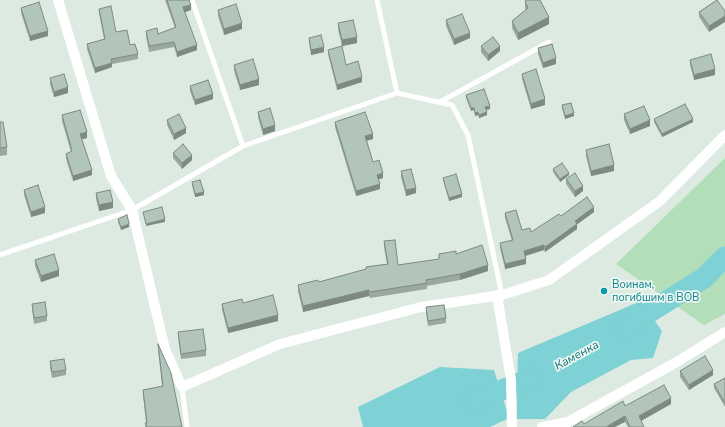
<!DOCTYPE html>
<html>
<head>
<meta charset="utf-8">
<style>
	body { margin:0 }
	canvas { display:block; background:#dceae2 }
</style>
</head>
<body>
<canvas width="725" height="427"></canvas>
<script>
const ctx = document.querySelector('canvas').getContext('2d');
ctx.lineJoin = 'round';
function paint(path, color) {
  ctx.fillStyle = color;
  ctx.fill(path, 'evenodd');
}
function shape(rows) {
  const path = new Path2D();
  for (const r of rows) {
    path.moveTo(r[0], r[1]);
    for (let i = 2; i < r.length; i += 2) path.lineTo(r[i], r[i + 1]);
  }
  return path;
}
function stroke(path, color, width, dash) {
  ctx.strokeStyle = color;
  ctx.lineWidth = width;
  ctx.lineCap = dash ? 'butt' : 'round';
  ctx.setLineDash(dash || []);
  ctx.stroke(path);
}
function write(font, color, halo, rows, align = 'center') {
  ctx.font = font + ' "Nunito Sans",sans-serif';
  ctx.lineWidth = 3.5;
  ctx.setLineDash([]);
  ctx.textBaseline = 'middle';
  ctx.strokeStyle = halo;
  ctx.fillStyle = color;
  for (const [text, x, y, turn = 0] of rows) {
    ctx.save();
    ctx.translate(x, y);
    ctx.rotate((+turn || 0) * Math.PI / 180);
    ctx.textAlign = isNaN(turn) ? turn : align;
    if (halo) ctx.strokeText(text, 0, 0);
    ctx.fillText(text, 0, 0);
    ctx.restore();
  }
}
paint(shape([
	[725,158,725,314,704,325,616,264]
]), '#b3deba');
paint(shape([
	[641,301,662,331,653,358,631,360,571,392,545,419,516,419,518,353],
	[440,367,494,370,509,418,490,427,363,427,358,407]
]), '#7ed1d5');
stroke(shape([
	[624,328,704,278,725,257],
	[474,401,532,378]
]), '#7ed1d5', 21);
stroke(shape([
	[192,0,243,146],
	[377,0,397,93],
	[440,102,549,42],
	[0,255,132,210,243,146,397,93,452,105,468,135,502,295],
	[182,387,187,427]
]), '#fff', 5);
stroke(shape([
	[58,0,111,176,132,210,165,349,182,387,280,344,421,307,502,295,549,280,660,201,725,135],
	[497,295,511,380,512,427],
	[542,427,568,422,675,363,725,332]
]), '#fff', 10);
paint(shape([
	[165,0,189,0,191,10,185,12,197,50,177,57,174,47,149,52,146,36,146,31,158,34,175,28],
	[717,0,709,32,699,17,699,12],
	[525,1,549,24,518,40,512,28,512,21,526,10,525,8],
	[21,8,48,36,30,41,21,13],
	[99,9,116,32,130,45,138,54,138,59,112,64,112,67,95,73,87,49,87,44,104,39,99,13],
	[218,10,242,29,224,35,218,16],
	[446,20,470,38,454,45,446,26],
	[338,23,357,43,342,46,338,29],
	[309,38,324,52,311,55,309,43],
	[481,46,500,51,488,61,481,52],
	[538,48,556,64,543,68,538,54],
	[328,50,362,82,337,90,328,54],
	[690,60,715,75,694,80,690,65],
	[234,65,259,85,240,90,234,71],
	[522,74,545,105,531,109,522,79],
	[50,78,68,93,54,97,50,84],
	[190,86,213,99,195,105,190,91],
	[466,95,490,109,486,110,487,115,479,118,478,115,475,116,474,110,471,111,466,98],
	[562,105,574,116,565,119,562,108],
	[258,112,275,131,263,135,258,117],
	[624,114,650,126,630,134,624,120],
	[62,115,87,138,82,139,92,175,73,181,66,159,66,154,71,152,62,121],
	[654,119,693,122,662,137,654,122],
	[167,120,186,133,174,140,167,125],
	[0,122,7,147,7,155,0,156],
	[335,122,373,139,367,141,373,162,383,178,378,179,380,189,356,196,335,127],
	[586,150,614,171,591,176,586,156],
	[173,153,192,160,182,169,173,158],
	[553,169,569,175,560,182,553,172],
	[401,171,416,193,406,196,401,177],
	[443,178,462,197,449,201,443,180],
	[566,179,583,191,575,197,566,184],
	[192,182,204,195,195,197,192,185],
	[24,190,45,213,31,217,24,195],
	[96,193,113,208,99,211,96,199],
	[594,212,577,224,577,229,545,252,544,250,526,256,526,264,505,269,500,248,500,243,512,241,505,218,505,213,522,230,531,232,561,216],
	[118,219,129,227,121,230,118,222],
	[384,241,398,265,439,259,439,254,456,254,488,271,460,280,427,286,427,289,370,298,369,296,303,312,298,291,298,285,319,282,366,270,366,267,387,264,384,247],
	[35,260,59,276,41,282,35,266],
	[243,303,278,321,228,333,222,310,222,304],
	[32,304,47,316,47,321,34,324,32,309],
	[426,307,446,318,446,323,428,326,426,313],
	[178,332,206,350,206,356,181,359,178,337],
	[158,344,182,427,145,427,145,423,146,423,143,395,143,390,162,386,158,349],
	[50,361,66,370,66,375,52,378,50,367],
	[680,371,713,375,689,390,680,377],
	[725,378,725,407,714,388,714,384],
	[671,404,641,421,644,427,628,427,625,422,584,424,625,406]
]), '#99a9a1');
paint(shape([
	[191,5,191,10,183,13,183,7],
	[725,16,725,22,709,32,709,26],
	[549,17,549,24,518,40,518,33],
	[242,23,242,29,224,35,224,29],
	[48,31,48,36,30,41,30,36],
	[470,33,470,38,454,45,454,39],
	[357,37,357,43,342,46,342,40],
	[197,45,197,50,177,57,177,52],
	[500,46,500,51,488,61,488,55],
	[324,47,324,52,311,55,311,50],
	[556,58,556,64,543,68,543,63],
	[112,63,112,67,95,73,95,68],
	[715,69,715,75,694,80,694,75],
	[362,77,362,82,337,90,337,85],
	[259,79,259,85,240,90,240,85],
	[68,87,68,93,54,97,54,92],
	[213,94,213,99,195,105,195,100],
	[545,99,545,105,531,109,531,104],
	[490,106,490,109,485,110,485,107],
	[471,108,474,108,474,110,471,111],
	[478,112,478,115,475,116,475,113],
	[487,112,487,115,479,118,479,115],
	[574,113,574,116,565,119,565,116],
	[693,119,693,122,662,137,662,134],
	[650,120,650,126,630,134,630,129],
	[275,125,275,131,263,135,263,129],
	[186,128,186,133,174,140,174,134],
	[87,132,87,138,80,140,80,134],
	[373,134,373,139,365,141,365,136],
	[192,155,192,160,182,169,182,163],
	[614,165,614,171,591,176,591,171],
	[92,170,92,175,73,181,73,176],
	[383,173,383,178,377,180,377,175],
	[569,173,569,175,560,182,560,179],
	[380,184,380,189,356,196,356,191],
	[583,186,583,191,575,197,575,191],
	[416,188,416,193,406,196,406,190],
	[204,192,204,195,195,197,195,194],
	[462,194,462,197,449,201,449,198],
	[113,202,113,208,99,211,99,205],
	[45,207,45,213,31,217,31,212],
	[594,207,594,212,575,226,575,221],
	[165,219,165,222,146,226,146,224],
	[129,224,129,227,121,230,121,227],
	[577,224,577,229,545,252,545,247],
	[544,245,544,250,524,256,524,251],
	[526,259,526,264,505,269,505,264],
	[488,265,488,271,460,280,460,274],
	[59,270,59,276,41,282,41,276],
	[369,290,369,296,303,312,303,306],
	[278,315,278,321,228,333,228,328],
	[713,370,713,375,689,390,689,385],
	[671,398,671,404,639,422,639,416],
	[625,416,625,422,615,427,606,427]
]), '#7d8a83');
const building = shape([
	[167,0,189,0,191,5,183,7,197,45,177,52,174,42,149,46,146,31,157,28,158,34,176,27,167,0],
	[526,0,540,0,549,17,518,33,512,21,528,8,525,1,526,0],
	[717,0,725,11,725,16,709,26,699,12,717,0],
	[39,2,48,31,30,36,21,8,39,2],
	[236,4,242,23,224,29,218,10,236,4],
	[111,6,116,32,127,30,130,45,135,44,138,54,111,59,112,63,95,68,87,44,105,39,99,9,111,6],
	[462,14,470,33,454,39,446,20,462,14],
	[353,20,357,37,342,40,338,23,353,20],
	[321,35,324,47,311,50,309,38,321,35],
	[493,37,500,46,488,55,481,46,493,37],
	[552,44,556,58,543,63,538,48,552,44],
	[342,46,346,65,358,61,362,77,337,85,328,50,342,46],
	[711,54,715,69,694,75,690,60,711,54],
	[253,59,259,79,240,85,234,65,253,59],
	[536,69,545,99,531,104,522,74,536,69],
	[64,74,68,87,54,92,50,78,64,74],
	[208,80,213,94,195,100,190,86,208,80],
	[484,89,490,106,485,107,487,112,479,115,478,112,475,113,474,108,471,108,466,95,484,89],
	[571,103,574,113,565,116,562,105,571,103],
	[685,104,693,119,662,134,654,119,685,104],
	[644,106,650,120,630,129,624,114,644,106],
	[270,108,275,125,263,129,258,112,270,108],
	[80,110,87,132,80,134,92,170,73,176,66,154,72,151,62,115,80,110],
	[365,112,373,134,365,136,373,162,379,160,383,173,377,175,380,184,356,191,335,122,365,112],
	[179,114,186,128,174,134,167,120,179,114],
	[0,122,3,122,7,147,0,148,0,122],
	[183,144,192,155,182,163,173,153,183,144],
	[609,144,614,165,591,171,586,150,609,144],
	[562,163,569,173,560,179,553,169,562,163],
	[411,169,416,188,406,190,401,171,411,169],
	[575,173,583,186,575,191,566,179,575,173],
	[456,174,462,194,449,198,443,178,456,174],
	[200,180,204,192,195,194,192,182,200,180],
	[38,185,45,207,31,212,24,190,38,185],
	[110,190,113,202,99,205,96,193,110,190],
	[587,197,594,207,575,221,577,224,545,247,544,245,524,251,526,259,505,264,500,243,513,240,505,213,516,210,522,230,530,228,531,232,559,214,561,216,587,197],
	[162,207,165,219,146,224,143,212,162,207],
	[127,215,129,224,121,227,118,219,127,215],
	[395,240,398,265,439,259,439,254,456,251,456,254,482,245,488,265,460,274,426,280,427,283,370,292,369,290,303,306,298,285,318,280,319,282,366,269,366,267,388,264,384,241,395,240],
	[54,254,59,270,41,276,35,260,54,254],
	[273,295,278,315,228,328,222,304,242,299,243,303,273,295],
	[45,302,47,316,34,318,32,304,45,302],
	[444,305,446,318,428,321,426,307,444,305],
	[203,329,206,350,181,354,178,332,203,329],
	[158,344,171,373,182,427,147,427,145,423,147,423,143,390,163,386,158,344],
	[705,356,713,370,689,385,680,371,705,356],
	[64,359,66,370,52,372,50,361,64,359],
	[725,378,725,403,714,384,725,378],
	[664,385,671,398,639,416,644,427,630,427,625,416,606,427,573,427,582,421,584,424,623,401,625,406,664,385]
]);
paint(building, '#b2c5bb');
stroke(building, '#7d8a83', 1);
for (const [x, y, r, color] of [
	[604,291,4,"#0f9aa8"]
]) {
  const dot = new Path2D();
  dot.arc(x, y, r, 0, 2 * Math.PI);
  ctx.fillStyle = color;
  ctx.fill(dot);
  stroke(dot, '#edf7f1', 1.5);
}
write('11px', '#0d838f', '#edf7f1', [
	["Воинам,",612,285],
	["погибшим в ВОВ",612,298]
], 'left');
write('italic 12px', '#14747a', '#edf7f1', [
	["Каменка",577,356,-29]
]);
</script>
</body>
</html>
